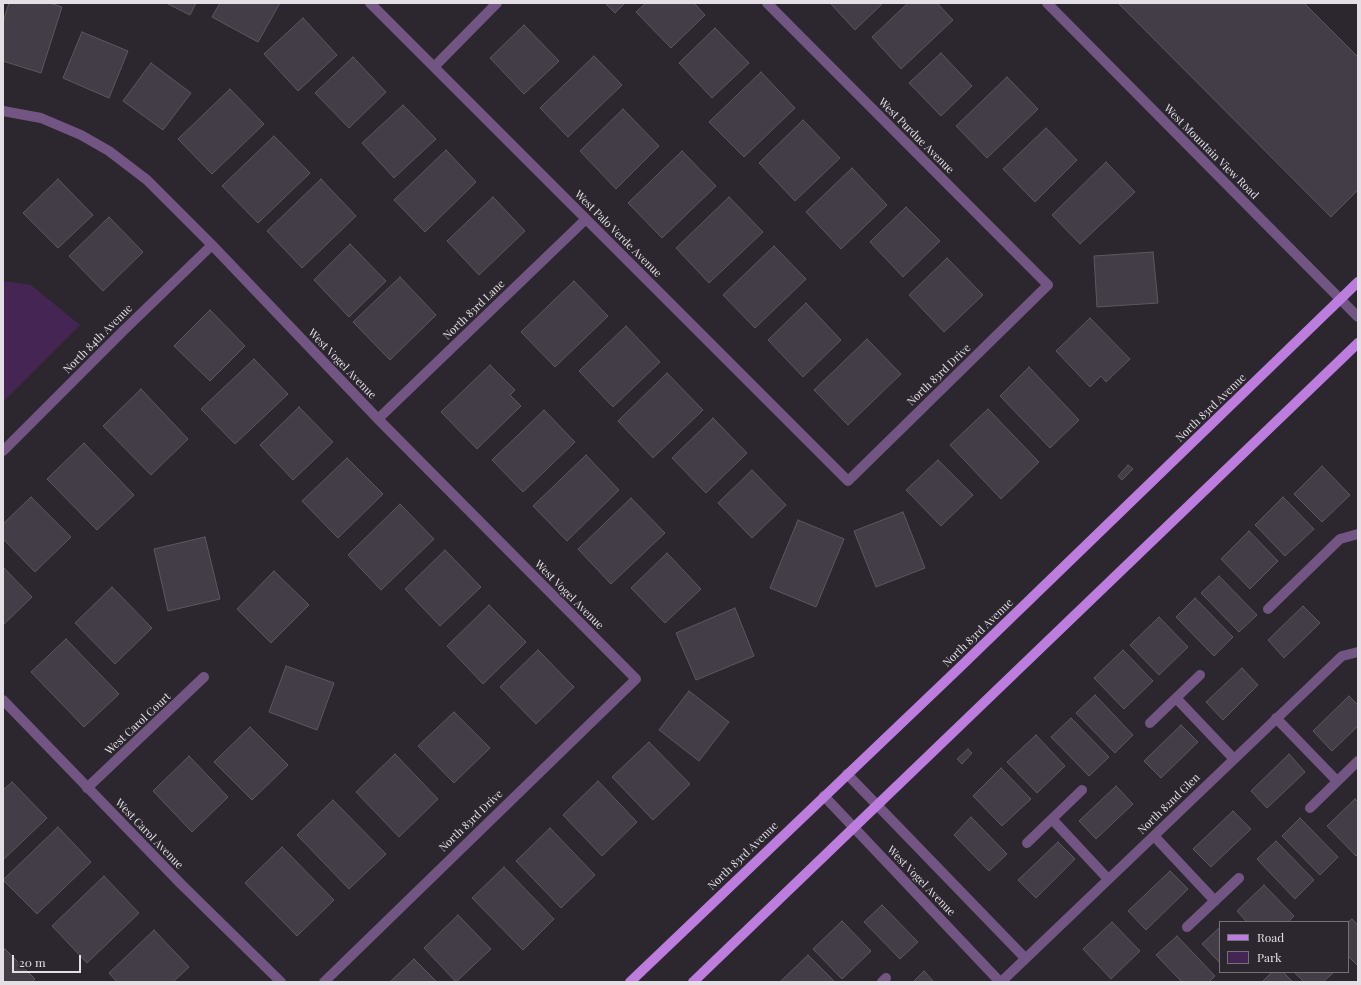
<!DOCTYPE html>
<html>
<head>
<meta charset="utf-8">
<style>
	body { margin:0 }
	#map { position:relative; width:1361px; height:985px; overflow:hidden; background:#2c272f; font-family:"Playfair Display",serif }
	canvas { display:block }
	.frame { position:absolute; inset:0; border:4px solid #e3dfe5; pointer-events:none }
	.legend { position:absolute; left:1219px; top:921px; width:130px; height:52px; box-sizing:border-box; background:#2c272f; border:1px solid #757178; margin:0; padding:5px 7px; list-style:none; font-size:12px; color:#e3dfe5 }
	.legend li { display:flex; align-items:center; gap:8px; height:20px }
	.legend b { width:20px; border:1px solid #757178 }
	.scale { position:absolute; left:12px; top:955px; width:69px; height:18px; box-sizing:border-box; border:2px solid #e3dfe5; border-top:0; padding-left:5px; font-size:12px; line-height:14px; white-space:nowrap; color:#e3dfe5; -webkit-text-stroke:3px #2c272f; paint-order:stroke }
</style>
</head>
<body>
<div id="map">
<canvas width="1361" height="985"></canvas>
<div class="frame"></div>
<ul class="legend">
<li><b style="height:5px;background:#bd7ddf"></b>Road</li>
<li><b style="height:11px;background:#442554"></b>Park</li>
</ul>
<div class="scale">20 m</div>
</div>
<script>
const ctx = document.querySelector('canvas').getContext('2d');
ctx.lineJoin = 'round';
function paint(path, color) {
  ctx.fillStyle = color;
  ctx.fill(path, 'evenodd');
}
function shape(rows) {
  const path = new Path2D();
  for (const r of rows) {
    path.moveTo(r[0], r[1]);
    for (let i = 2; i < r.length; i += 2) path.lineTo(r[i], r[i + 1]);
  }
  return path;
}
function stroke(path, color, width, dash) {
  ctx.strokeStyle = color;
  ctx.lineWidth = width;
  ctx.lineCap = dash ? 'butt' : 'round';
  ctx.setLineDash(dash || []);
  ctx.stroke(path);
}
function write(font, color, halo, rows, align = 'center') {
  ctx.font = font + ' "Playfair Display",serif';
  ctx.lineWidth = 3;
  ctx.setLineDash([]);
  ctx.textBaseline = 'middle';
  ctx.strokeStyle = halo;
  ctx.fillStyle = color;
  for (const [text, x, y, turn = 0] of rows) {
    ctx.save();
    ctx.translate(x, y);
    ctx.rotate((+turn || 0) * Math.PI / 180);
    ctx.textAlign = isNaN(turn) ? turn : align;
    if (halo) ctx.strokeText(text, 0, 0);
    ctx.fillText(text, 0, 0);
    ctx.restore();
  }
}
paint(shape([
	[3,281,31,285,80,325,3,402]
]), '#442554');
const building = shape([
	[9,3,50,3,62,7,41,73,3,61,3,22,9,3],
	[166,3,196,3,190,15,166,3],
	[220,3,280,3,258,42,212,17,220,3],
	[605,3,625,3,615,13,605,3],
	[646,3,694,3,705,15,671,48,636,12,646,3],
	[830,3,883,3,855,30,830,3],
	[908,3,937,3,953,20,901,69,872,37,908,3],
	[1118,3,1304,3,1358,57,1358,190,1331,217,1118,3],
	[303,18,337,55,298,91,264,54,303,18],
	[524,25,559,61,524,94,490,58,524,25],
	[715,28,749,63,712,98,679,63,715,28],
	[82,32,128,51,109,98,63,78,82,32],
	[941,53,972,86,941,116,909,83,941,53],
	[594,56,622,85,568,137,540,108,594,56],
	[353,57,386,92,349,128,315,93,353,57],
	[151,63,191,93,163,130,123,101,151,63],
	[761,72,795,108,744,157,709,122,761,72],
	[1007,77,1038,109,987,158,956,126,1007,77],
	[230,89,264,124,212,174,178,139,230,89],
	[403,105,436,139,394,178,362,143,403,105],
	[623,109,659,146,616,189,580,151,623,109],
	[803,120,840,158,795,201,759,163,803,120],
	[1046,128,1077,160,1035,202,1003,169,1046,128],
	[274,136,310,173,258,223,222,186,274,136],
	[446,150,476,182,425,232,394,200,446,150],
	[682,151,716,186,662,238,628,203,682,151],
	[1106,162,1135,192,1080,244,1052,215,1106,162],
	[852,168,887,205,841,249,806,212,852,168],
	[58,179,93,215,58,248,23,213,58,179],
	[321,179,356,216,302,268,267,231,321,179],
	[493,197,525,231,479,275,447,241,493,197],
	[729,197,763,232,709,283,676,248,729,197],
	[906,207,940,241,903,277,870,242,906,207],
	[109,217,143,252,103,291,69,256,109,217],
	[350,244,386,281,349,317,314,280,350,244],
	[774,246,806,279,755,328,723,295,774,246],
	[1153,252,1158,303,1097,307,1094,256,1153,252],
	[947,258,983,295,944,332,909,295,947,258],
	[400,277,436,315,390,360,353,322,400,277],
	[574,281,608,316,555,367,521,332,574,281],
	[806,303,841,340,803,377,768,340,806,303],
	[210,310,245,346,210,381,174,346,210,310],
	[1090,318,1130,359,1106,382,1101,376,1090,387,1056,351,1090,318],
	[626,326,660,362,613,407,579,371,626,326],
	[867,339,901,374,848,425,814,390,867,339],
	[254,359,288,394,235,444,201,409,254,359],
	[490,365,515,390,510,395,521,406,477,449,441,412,490,365],
	[1029,367,1079,420,1050,448,1000,396,1029,367],
	[667,373,703,410,653,458,618,421,667,373],
	[141,389,188,439,151,475,103,426,141,389],
	[299,407,333,442,293,480,260,445,299,407],
	[988,409,1039,462,1001,499,950,445,988,409],
	[544,410,575,442,523,492,492,460,544,410],
	[713,418,747,453,706,493,672,458,713,418],
	[84,443,134,495,97,530,47,479,84,443],
	[586,455,619,490,567,541,533,506,586,455],
	[347,458,383,494,338,538,302,501,347,458],
	[938,460,973,495,941,526,906,490,938,460],
	[1128,465,1133,469,1122,480,1118,476,1128,465],
	[1322,466,1350,495,1322,522,1294,494,1322,466],
	[752,470,786,505,752,538,718,503,752,470],
	[31,497,71,537,35,572,3,539,3,524,31,497],
	[1283,497,1314,529,1285,556,1255,525,1283,497],
	[631,498,665,533,611,584,578,549,631,498],
	[400,504,434,539,381,590,348,555,400,504],
	[903,512,925,568,876,587,854,531,903,512],
	[798,520,844,539,816,607,770,588,798,520],
	[1249,531,1278,561,1250,589,1221,559,1249,531],
	[205,537,220,599,168,611,154,549,205,537],
	[445,550,481,587,440,626,405,589,445,550],
	[667,553,701,589,665,623,631,588,667,553],
	[3,567,32,597,3,625,3,567],
	[274,571,309,605,271,643,237,609,274,571],
	[1219,576,1257,615,1239,632,1201,593,1219,576],
	[112,587,152,628,115,664,75,623,112,587],
	[1195,598,1233,637,1214,656,1176,617,1195,598],
	[489,605,526,642,483,684,447,646,489,605],
	[1303,606,1320,623,1284,658,1268,640,1303,606],
	[735,608,754,656,696,680,676,633,735,608],
	[1159,617,1188,647,1159,675,1130,645,1159,617],
	[66,639,119,694,84,727,31,672,66,639],
	[538,650,574,687,536,724,500,687,538,650],
	[1123,650,1153,681,1124,709,1094,678,1123,650],
	[286,666,334,683,317,730,269,712,286,666],
	[1242,668,1258,685,1223,720,1206,702,1242,668],
	[689,691,729,722,699,761,659,730,689,691],
	[1095,695,1133,735,1115,753,1076,713,1095,695],
	[1349,696,1358,705,1358,726,1332,751,1313,731,1349,696],
	[454,712,490,748,454,783,418,746,454,712],
	[1071,718,1109,757,1089,776,1051,737,1071,718],
	[1181,725,1198,742,1161,778,1144,761,1181,725],
	[250,727,288,765,252,800,214,762,250,727],
	[1036,735,1065,766,1037,793,1007,762,1036,735],
	[649,742,690,784,653,820,612,777,649,742],
	[968,749,972,753,962,764,957,759,968,749],
	[395,754,438,799,399,837,356,792,395,754],
	[1289,754,1305,772,1267,808,1251,791,1289,754],
	[189,756,228,797,192,832,153,791,189,756],
	[1001,768,1031,799,1002,826,973,796,1001,768],
	[598,781,637,822,602,856,563,815,598,781],
	[12,782,47,818,3,860,3,790,12,782],
	[1116,786,1133,804,1096,839,1079,821,1116,786],
	[1355,799,1358,802,1358,853,1356,856,1327,826,1355,799],
	[333,800,386,854,349,889,297,835,333,800],
	[1233,811,1251,829,1211,867,1193,849,1233,811],
	[971,817,1007,854,989,871,954,835,971,817],
	[1300,818,1338,857,1320,875,1282,836,1300,818],
	[58,827,91,862,37,914,3,880,58,827],
	[550,828,595,875,561,908,516,861,550,828],
	[1276,841,1314,880,1295,899,1257,859,1276,841],
	[1058,842,1075,859,1036,898,1018,880,1058,842],
	[282,847,334,900,297,936,245,883,282,847],
	[504,867,554,919,523,950,472,898,504,867],
	[1170,871,1188,889,1146,930,1128,911,1170,871],
	[104,876,139,913,87,963,52,926,104,876],
	[1264,885,1294,916,1288,922,1247,922,1237,911,1264,885],
	[882,905,918,942,900,959,864,922,882,905],
	[458,915,491,949,456,982,424,948,458,915],
	[1352,919,1358,925,1358,966,1348,956,1348,922,1352,919],
	[842,921,871,951,842,979,813,949,842,921],
	[1112,922,1140,951,1111,979,1083,949,1112,922],
	[1220,927,1220,963,1202,944,1220,927],
	[154,930,189,967,173,982,117,982,109,973,154,930],
	[1177,936,1215,976,1209,982,1182,982,1156,955,1177,936],
	[5,949,35,979,32,982,3,982,3,952,5,949],
	[808,955,835,982,780,982,808,955],
	[414,959,437,982,390,982,414,959],
	[924,971,934,982,913,982,924,971],
	[1272,972,1283,972,1293,982,1262,982,1272,972],
	[1294,972,1334,972,1323,982,1304,982,1294,972]
]);
paint(building, '#423d46');
stroke(building, '#5d5760', 1);
stroke(shape([
	[370,3,848,481,1048,285,767,3],
	[1047,3,1358,317],
	[434,67,497,3],
	[3,111,41,118,81,135,109,151,147,180,212,245,378,419,636,679,324,982],
	[378,419,586,219],
	[3,451,123,331,212,245],
	[1268,609,1340,539,1358,534],
	[1176,698,1234,759],
	[3,700,181,884,281,982],
	[1276,718,1337,781],
	[1150,723,1200,675],
	[847,774,1025,958],
	[87,788,204,677],
	[824,796,1000,982],
	[1310,808,1358,761],
	[1052,819,1108,879],
	[1154,836,1215,901],
	[1027,843,1082,790],
	[1187,927,1239,878],
	[882,982,886,978],
	[1001,982,1342,656,1358,652]
]), '#735584', 10);
stroke(shape([
	[630,982,955,672,1358,282],
	[693,982,1358,343]
]), '#bd7ddf', 10);
write('11px', '#e3dfe5', '#2c272f', [
	["West Purdue Avenue",916,136,45],
	["West Mountain View Road",1211,152,45],
	["West Palo Verde Avenue",618,234,45],
	["North 83rd Lane",474,310,-44],
	["North 84th Avenue",98,339,-45],
	["West Vogel Avenue",342,364,46],
	["North 83rd Drive",939,375,-44],
	["North 83rd Avenue",1211,408,-44],
	["West Vogel Avenue",569,595,45],
	["North 83rd Avenue",978,633,-44],
	["West Carol Court",138,724,-43],
	["North 82nd Glen",1169,804,-44],
	["North 83rd Drive",471,821,-44],
	["West Carol Avenue",149,834,46],
	["North 83rd Avenue",743,856,-44],
	["West Vogel Avenue",921,881,46]
]);
</script>
</body>
</html>
